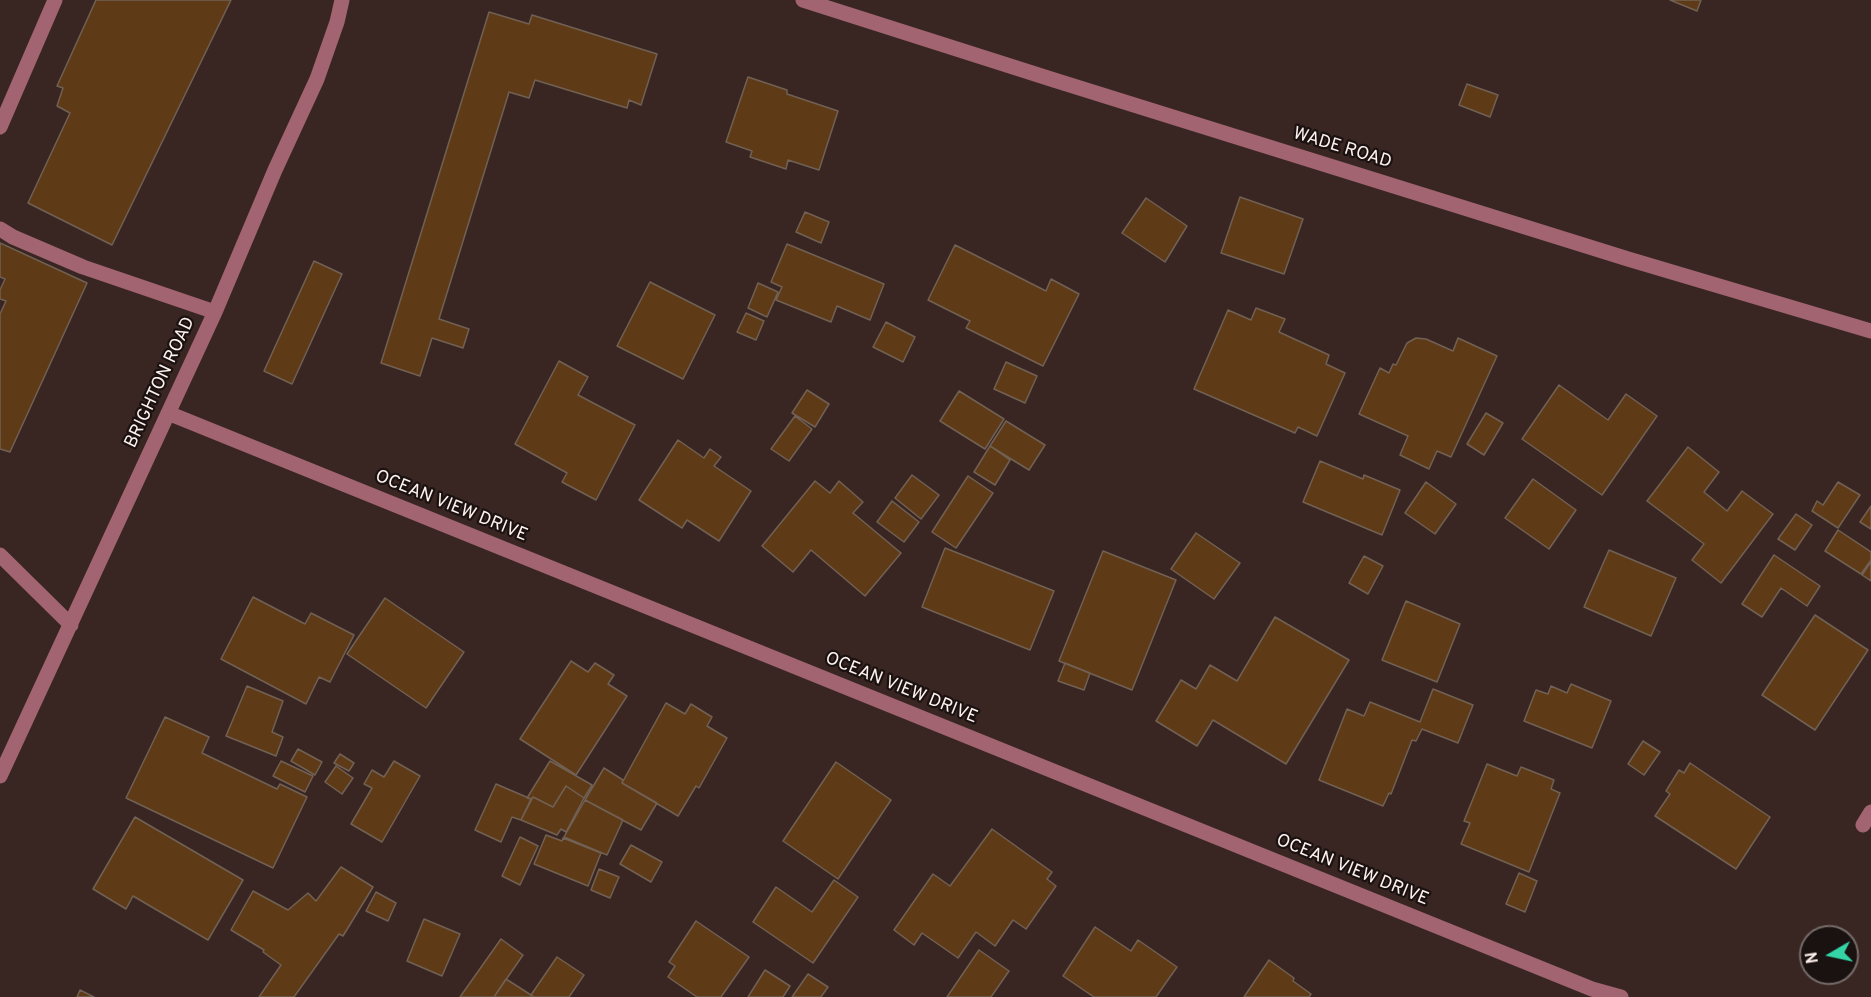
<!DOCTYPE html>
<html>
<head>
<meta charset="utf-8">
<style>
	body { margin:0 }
	#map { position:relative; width:1871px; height:997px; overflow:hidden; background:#392622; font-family:Overpass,sans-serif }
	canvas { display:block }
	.north { position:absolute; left:1799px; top:925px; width:60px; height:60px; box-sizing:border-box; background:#1a1210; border:2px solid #756b69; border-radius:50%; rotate:261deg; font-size:16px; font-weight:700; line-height:24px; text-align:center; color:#fef1ee }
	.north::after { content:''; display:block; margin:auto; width:21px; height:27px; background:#34d4a7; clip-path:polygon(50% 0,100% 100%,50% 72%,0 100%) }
</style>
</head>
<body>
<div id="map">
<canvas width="1871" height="997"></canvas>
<div class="north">N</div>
</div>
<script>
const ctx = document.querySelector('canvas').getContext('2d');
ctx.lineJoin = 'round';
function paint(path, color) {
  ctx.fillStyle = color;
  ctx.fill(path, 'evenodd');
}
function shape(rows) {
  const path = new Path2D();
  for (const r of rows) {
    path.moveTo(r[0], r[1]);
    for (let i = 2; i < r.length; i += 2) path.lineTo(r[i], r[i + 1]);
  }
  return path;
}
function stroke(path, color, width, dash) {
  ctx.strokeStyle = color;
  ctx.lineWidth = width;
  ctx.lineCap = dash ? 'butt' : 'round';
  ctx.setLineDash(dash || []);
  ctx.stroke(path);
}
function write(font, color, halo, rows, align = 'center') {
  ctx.font = font + ' Overpass,sans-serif';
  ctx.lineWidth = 4.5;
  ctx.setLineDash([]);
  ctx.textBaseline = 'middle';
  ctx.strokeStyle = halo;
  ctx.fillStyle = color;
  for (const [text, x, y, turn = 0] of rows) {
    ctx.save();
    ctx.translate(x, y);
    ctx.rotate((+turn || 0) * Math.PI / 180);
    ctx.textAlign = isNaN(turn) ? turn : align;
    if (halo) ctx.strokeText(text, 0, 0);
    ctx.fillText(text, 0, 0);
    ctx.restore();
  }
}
const building = shape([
	[96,0,231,0,112,245,28,203,70,113,57,106,63,88,57,86,96,0],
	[1670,0,1701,0,1697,11,1670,0],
	[489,12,529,24,532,15,657,54,641,105,629,100,627,108,535,80,529,98,509,92,439,319,469,329,463,348,432,338,420,376,381,363,489,12],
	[748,77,787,90,787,94,838,111,819,170,788,160,786,169,750,157,752,151,726,142,748,77],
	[1467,84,1498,95,1490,117,1459,105,1467,84],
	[1240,197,1303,219,1284,274,1221,253,1240,197],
	[1146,198,1187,226,1165,262,1122,233,1146,198],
	[805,212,829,222,821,243,796,232,805,212],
	[0,243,87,283,10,452,0,449,0,314,6,301,0,299,0,290,5,279,0,277,0,243],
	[787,244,884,284,870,320,837,306,831,322,776,300,782,287,771,282,787,244],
	[955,245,1046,291,1051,279,1079,294,1043,366,966,328,970,321,928,300,955,245],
	[314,261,342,274,292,384,264,371,314,261],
	[650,282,715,315,683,379,617,346,650,282],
	[758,283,778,292,767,317,748,308,758,283],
	[1256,308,1285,319,1279,332,1329,355,1326,364,1345,373,1317,436,1298,427,1295,433,1194,389,1228,310,1251,320,1256,308],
	[746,313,764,321,756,340,737,332,746,313],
	[886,322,915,337,903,362,873,347,886,322],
	[1416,338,1426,339,1453,351,1458,338,1497,356,1451,457,1437,451,1429,469,1400,455,1408,436,1359,414,1380,368,1389,373,1393,364,1396,365,1407,343,1416,338],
	[559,361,588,377,578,395,635,425,596,500,562,482,567,473,515,444,559,361],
	[1006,362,1037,376,1025,403,994,389,1006,362],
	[1559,385,1608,420,1626,394,1657,416,1602,495,1522,439,1559,385],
	[807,390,829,404,815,427,792,413,807,390],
	[959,391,1004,419,985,449,940,421,959,391],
	[1486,413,1503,423,1484,455,1467,444,1486,413],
	[795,416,812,429,789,461,771,449,795,416],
	[1006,421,1045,445,1029,470,990,446,1006,421],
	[678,440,704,458,710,449,721,457,714,466,751,491,719,541,687,520,682,528,639,500,678,440],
	[990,446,1010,460,995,485,974,472,990,446],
	[1688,447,1719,472,1704,492,1727,511,1742,491,1773,514,1721,583,1692,560,1704,544,1647,501,1688,447],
	[1320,461,1363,479,1364,475,1400,490,1382,535,1303,502,1320,461],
	[912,475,939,495,921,519,895,498,912,475],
	[968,476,993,493,956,548,932,532,968,476],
	[1533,479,1576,510,1549,549,1505,518,1533,479],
	[815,481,830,493,839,481,863,502,853,513,901,553,865,596,811,550,793,572,762,546,815,481],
	[1426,482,1456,504,1435,534,1405,513,1426,482],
	[1838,482,1860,495,1838,528,1812,511,1817,501,1823,505,1838,482],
	[892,501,919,522,904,542,877,522,892,501],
	[1871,506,1871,529,1860,522,1871,506],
	[1796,514,1812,525,1795,550,1778,539,1796,514],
	[1838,530,1871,552,1871,560,1861,574,1825,551,1838,530],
	[1196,533,1240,563,1214,599,1171,569,1196,533],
	[945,548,1054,591,1030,650,922,607,945,548],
	[1609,550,1676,578,1651,636,1584,607,1609,550],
	[1103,551,1176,580,1132,690,1059,661,1103,551],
	[1774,555,1820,586,1807,606,1781,588,1762,617,1742,604,1774,555],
	[1364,556,1383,566,1368,594,1349,583,1364,556],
	[1871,562,1871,581,1862,575,1871,562],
	[253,597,305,624,311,613,354,635,330,682,319,677,306,704,221,659,253,597],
	[385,598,464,652,426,708,347,654,385,598],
	[1406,601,1460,624,1437,682,1382,660,1406,601],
	[1815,615,1868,650,1815,730,1762,695,1815,615],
	[1275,617,1349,660,1286,764,1213,720,1197,746,1156,721,1181,680,1196,689,1210,665,1237,681,1275,617],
	[571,661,588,672,595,663,614,675,608,684,627,696,576,775,520,739,571,661],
	[1065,663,1090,673,1084,690,1058,681,1065,663],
	[1571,684,1611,701,1592,748,1524,721,1536,690,1548,694,1551,686,1567,693,1571,684],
	[247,686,283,701,272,732,283,737,276,756,226,736,247,686],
	[1433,689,1473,705,1458,743,1422,729,1416,741,1412,740,1391,794,1389,793,1383,806,1319,780,1347,709,1364,716,1370,702,1420,722,1433,689],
	[666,703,685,714,691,704,712,717,707,726,727,738,699,788,696,786,678,816,622,783,666,703],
	[165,717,209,737,202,753,277,789,280,784,307,797,273,868,126,798,165,717],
	[1643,741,1660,752,1644,775,1628,764,1643,741],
	[298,749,322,762,315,775,291,761,298,749],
	[340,754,354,763,349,771,334,763,340,754],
	[281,761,313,776,305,792,273,776,281,761],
	[394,761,420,776,382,842,351,824,372,788,364,784,372,770,384,777,394,761],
	[550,761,592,785,584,798,566,786,553,807,533,797,531,799,527,798,550,761],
	[836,762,891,800,838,879,783,841,836,762],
	[1690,763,1770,817,1736,869,1655,816,1670,794,1666,791,1679,770,1684,773,1690,763],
	[1487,764,1517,776,1521,767,1554,780,1551,789,1560,793,1529,872,1461,844,1470,823,1464,821,1487,764],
	[336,766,353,778,342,794,325,782,336,766],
	[604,768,623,780,622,783,657,803,641,830,585,800,604,768],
	[496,784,531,799,521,820,512,817,501,842,475,830,496,784],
	[566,786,584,798,566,832,561,829,557,835,521,820,533,797,553,807,566,786],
	[585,800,623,820,607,855,564,837,585,800],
	[135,817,243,880,208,940,133,896,126,909,93,889,135,817],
	[992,829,1052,872,1047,879,1056,886,1026,929,1013,920,995,946,976,932,958,958,922,933,914,945,894,930,933,874,950,886,992,829],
	[546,835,562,841,563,838,601,853,588,886,534,864,546,835],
	[520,837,538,846,520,885,502,876,520,837],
	[631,845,662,862,651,882,620,864,631,845],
	[341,867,373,887,343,936,339,934,294,997,259,997,281,965,263,952,264,950,231,930,253,891,288,910,308,893,316,901,341,867],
	[599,869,619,877,610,898,591,890,599,869],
	[1519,873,1537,881,1525,912,1506,904,1519,873],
	[834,880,858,897,813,963,753,922,776,887,812,912,834,880],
	[376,892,396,903,388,921,366,911,376,892],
	[424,919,460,934,442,976,407,961,424,919],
	[696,921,749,957,721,997,697,997,668,977,675,966,669,962,696,921],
	[1095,927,1131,951,1138,940,1177,967,1156,997,1094,997,1063,976,1095,927],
	[501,939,523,955,494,997,460,997,501,939],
	[979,950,1009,971,991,997,947,997,979,950],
	[557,957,584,975,569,997,534,997,531,995,557,957],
	[1269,960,1294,978,1293,981,1311,994,1309,997,1244,997,1269,960],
	[765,970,790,986,783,997,748,997,765,970],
	[808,974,828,987,821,997,792,997,808,974],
	[506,979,531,995,534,997,494,997,506,979],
	[80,990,94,997,77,997,80,990]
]);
paint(building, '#5f3a17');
stroke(building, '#716154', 1.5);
stroke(shape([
	[803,0,1054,80,1628,259,1871,331],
	[0,127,55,0],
	[0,229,13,237,83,267,215,312],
	[168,413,1592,989,1621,997],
	[0,555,71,625],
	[0,776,215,312,275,170,317,79,337,22,342,0],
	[1863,825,1871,812]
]), '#a16470', 15);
write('18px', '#fef1ee', '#1a1210', [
	["WADE ROAD",1342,149,17],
	["BRIGHTON ROAD",161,383,-65],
	["OCEAN VIEW DRIVE",451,507,22],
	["OCEAN VIEW DRIVE",901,689,22],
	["OCEAN VIEW DRIVE",1352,871,22]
]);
</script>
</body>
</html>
